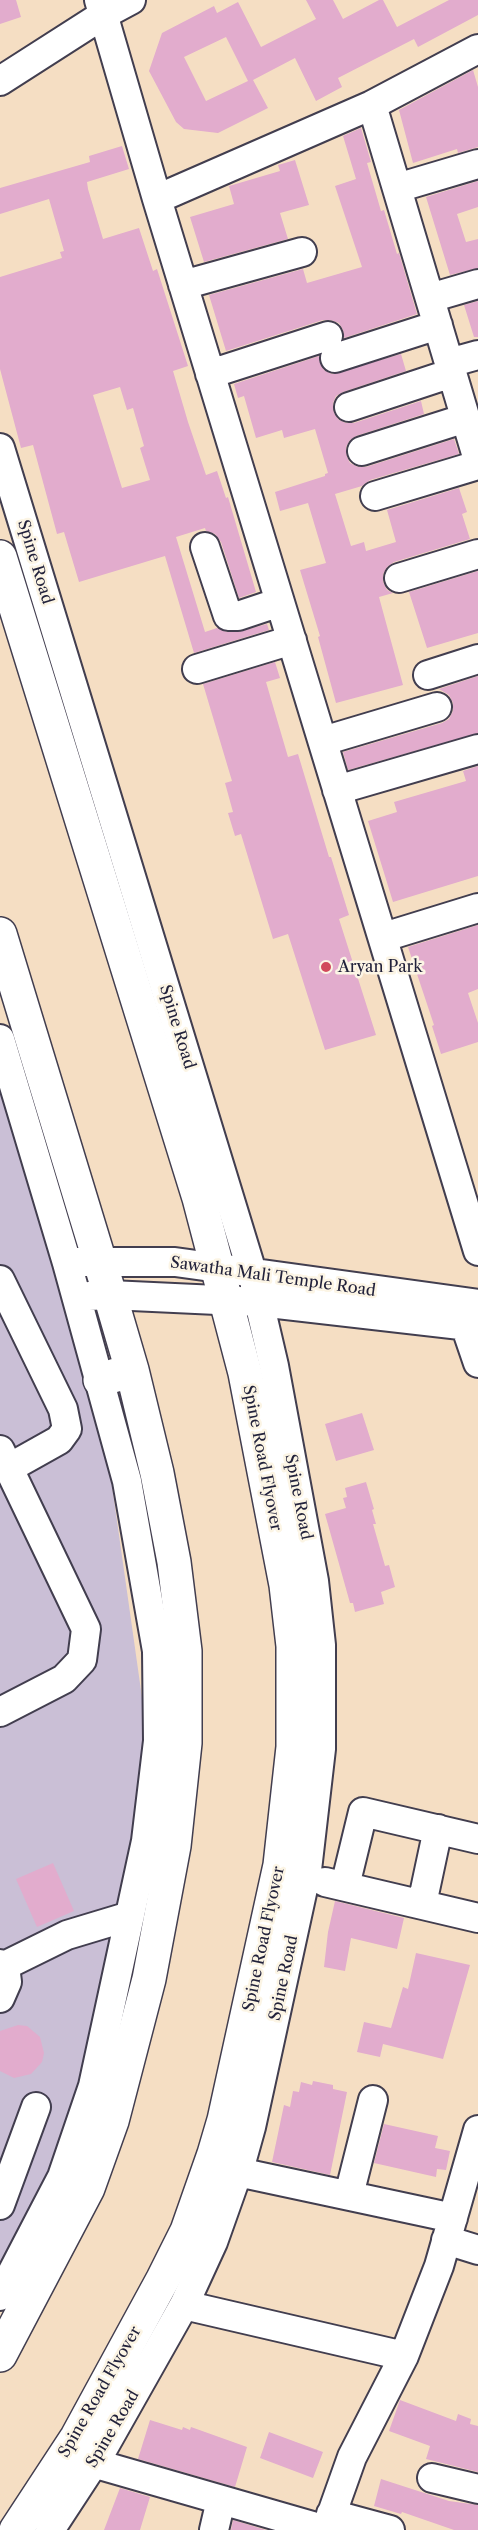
<!DOCTYPE html>
<html>
<head>
<meta charset="utf-8">
<style>
	body { margin:0 }
	canvas { display:block; background:#f5dec3 }
</style>
</head>
<body>
<canvas width="478" height="2530"></canvas>
<script>
const ctx = document.querySelector('canvas').getContext('2d');
ctx.lineJoin = 'round';
function paint(path, color) {
  ctx.fillStyle = color;
  ctx.fill(path, 'evenodd');
}
function shape(rows) {
  const path = new Path2D();
  for (const r of rows) {
    path.moveTo(r[0], r[1]);
    for (let i = 2; i < r.length; i += 2) path.lineTo(r[i], r[i + 1]);
  }
  return path;
}
function stroke(path, color, width, dash) {
  ctx.strokeStyle = color;
  ctx.lineWidth = width;
  ctx.lineCap = dash ? 'butt' : 'round';
  ctx.setLineDash(dash || []);
  ctx.stroke(path);
}
function write(font, color, halo, rows, align = 'center') {
  ctx.font = font + ' "Libre Caslon Text",serif';
  ctx.lineWidth = 5;
  ctx.setLineDash([]);
  ctx.textBaseline = 'middle';
  ctx.strokeStyle = halo;
  ctx.fillStyle = color;
  for (const [text, x, y, turn = 0] of rows) {
    ctx.save();
    ctx.translate(x, y);
    ctx.rotate((+turn || 0) * Math.PI / 180);
    ctx.textAlign = isNaN(turn) ? turn : align;
    if (halo) ctx.strokeText(text, 0, 0);
    ctx.fillText(text, 0, 0);
    ctx.restore();
  }
}
paint(shape([
	[0,1085,102,1415,150,1754,90,2110,0,2273]
]), '#cabfd6');
paint(shape([
	[0,0,16,0,21,17,0,24],
	[306,0,333,0,343,19,379,0,383,0,397,27,449,0,478,0,478,15,418,47,414,39,338,78,342,87,316,101,295,58,253,80,268,108,218,133,184,129,176,122,149,71,162,33,214,6,217,13,238,2,261,47,316,19],
	[226,37,248,81,206,101,184,57],
	[473,70,478,87,478,147,458,153,457,149,413,163,399,110],
	[361,128,371,162,367,163,381,211,384,210,397,254,399,253,417,314,344,338,343,330,339,323,331,320,323,320,226,351,209,295,303,269,307,283,362,267,335,186,356,179,343,136],
	[122,146,129,169,87,182,88,189,103,239,139,228,153,271,157,269,188,366,173,371,188,422,206,475,217,471,226,498,228,497,256,592,239,598,221,542,215,534,206,531,205,528,176,537,205,632,217,628,227,632,238,632,267,624,269,630,194,653,165,556,79,582,64,532,57,534,33,445,21,448,0,369,0,277,62,258,60,252,64,251,49,199,0,214,0,188,90,162,89,156],
	[120,387,127,410,133,408,144,446,140,448,150,480,122,488,93,395],
	[295,160,309,205,280,213,288,239,204,262,190,217,234,204,229,186,280,171,278,165],
	[478,181,478,207,457,214,466,242,478,239,478,268,450,275,426,197],
	[478,301,478,337,474,337,464,305],
	[401,354,406,371,343,392,336,396,333,403,334,413,339,420,346,423,354,423,421,401,424,414,356,436,350,440,346,447,347,457,350,463,358,467,366,467,454,439,459,454,370,480,362,486,335,494,351,546,364,542,366,551,396,542,387,510,459,488,467,512,462,514,470,539,394,562,387,567,383,574,383,582,387,590,393,593,379,597,403,685,336,703,318,637,320,636,300,570,326,563,308,503,280,511,275,492,325,476,325,474,328,473,315,429,284,438,282,430,256,438,244,396,238,398,234,384,319,356,324,370,332,374],
	[478,571,478,633,427,648,409,592],
	[275,662,280,678,266,682,288,757,298,754,329,857,331,857,349,915,339,919,376,1035,325,1050,288,934,273,939,241,834,235,836,228,813,233,812,225,783,232,781,203,684],
	[478,676,478,733,348,770,343,752,442,723,449,719,453,711,453,703,449,695,439,689],
	[478,766,478,876,393,902,368,821,397,812,394,802,466,781,463,771],
	[478,925,478,989,468,993,478,1023,478,1042,441,1054,432,1026,434,1025,408,947],
	[362,1413,374,1450,336,1461,325,1424],
	[366,1482,374,1509,372,1510,376,1524,373,1524,385,1566,389,1565,395,1587,381,1592,384,1604,355,1612,353,1603,350,1603,325,1514,346,1508,343,1498,347,1497,345,1488],
	[53,1863,74,1911,37,1927,16,1879],
	[335,1901,404,1918,397,1949,351,1938,345,1971,324,1967,328,1932],
	[416,1953,470,1965,443,2059,383,2044,380,2057,357,2052,364,2022,391,2028,403,1987,408,1989],
	[18,2025,27,2026,40,2037,44,2053,42,2062,31,2074,14,2078,0,2071,0,2031],
	[313,2081,333,2085,333,2089,347,2092,330,2175,272,2162,284,2105,290,2107,293,2091,299,2092,301,2082,312,2085],
	[384,2124,438,2136,435,2148,450,2151,446,2170,437,2169,436,2177,374,2163],
	[400,2400,456,2421,458,2414,471,2419,470,2424,478,2426,478,2472,426,2459,430,2446,389,2431],
	[150,2420,182,2430,183,2427,190,2430,191,2427,247,2447,235,2487,138,2459],
	[269,2432,323,2452,313,2478,260,2458],
	[381,2479,449,2501,478,2505,478,2530,454,2530,402,2512,401,2514,374,2506],
	[120,2488,150,2497,140,2530,104,2530],
	[233,2520,266,2530,231,2530]
]), '#e2accd');
const minor = shape([
	[99,0,157,199,478,1251],
	[0,81,103,15,131,0],
	[372,105,478,460],
	[397,188,478,164],
	[157,199,372,105,478,49],
	[183,285,302,252],
	[430,298,478,284],
	[335,358,438,325],
	[449,363,478,355],
	[210,374,328,336],
	[349,407,452,373],
	[0,448,252,1272,274,1366,314,1581,321,1645,321,1749,307,1870,251,2127,241,2163,213,2242,184,2305,101,2452,50,2530],
	[362,451,466,418],
	[375,496,478,465],
	[205,547,228,616,238,616,280,602],
	[399,578,478,554],
	[197,669,292,640],
	[428,675,478,659],
	[323,741,437,707],
	[337,790,478,749],
	[384,937,478,908],
	[0,1039,67,1263,127,1481,157,1651,158,1741,146,1841,93,2086,62,2177,0,2296],
	[78,1262,175,1262,478,1304],
	[0,1280,63,1409,67,1429,59,1440,9,1468],
	[89,1296,110,1295,260,1302,478,1327],
	[465,1325,478,1363],
	[0,1450,86,1629,82,1660,64,1679,0,1712],
	[325,1882,478,1918],
	[345,1886,363,1812,478,1839],
	[422,1904,438,1829],
	[0,1964,6,1974,7,1982,0,1998],
	[2,1967,67,1935,130,1916],
	[238,2172,453,2218],
	[349,2195,373,2100],
	[0,2205,36,2107],
	[446,2240,478,2250],
	[184,2305,404,2356],
	[93,2463,326,2530],
	[432,2478,478,2489],
	[331,2514,390,2530],
	[214,2530,221,2500],
	[326,2530,352,2457,404,2356,439,2266,478,2130]
]);
const major = shape([
	[0,557,199,1198,245,1373,286,1585,293,1646,293,1747,280,1865,224,2120,214,2154,187,2231,163,2279,77,2437,16,2530],
	[0,934,110,1295,132,1370,157,1473,174,1562,185,1651,185,1743,174,1846,149,1979,112,2121,88,2188,0,2355],
	[100,1380,132,1370]
]);
stroke(minor, '#423e4f', 32);
stroke(major, '#423e4f', 36);
stroke(minor, '#fff', 28);
stroke(major, '#fff', 33);
for (const [x, y, r, color] of [
	[326,967,6,"#d1495b"]
]) {
  const dot = new Path2D();
  dot.arc(x, y, r, 0, 2 * Math.PI);
  ctx.fillStyle = color;
  ctx.fill(dot);
  stroke(dot, '#fcf5e5', 2);
}
write('16px', '#22223b', '#fcf5e5', [
	["Spine Road",35,562,73],
	["Spine Road",177,1027,73],
	["Sawatha Mali Temple Road",273,1277,8],
	["Spine Road Flyover",262,1458,79],
	["Spine Road",298,1497,79],
	["Spine Road Flyover",264,1939,-78],
	["Spine Road",284,1978,-78],
	["Spine Road Flyover",100,2392,-60],
	["Spine Road",113,2429,-59]
]);
write('16px', '#22223b', '#fcf5e5', [
	["Aryan Park",338,967]
], 'left');
</script>
</body>
</html>
